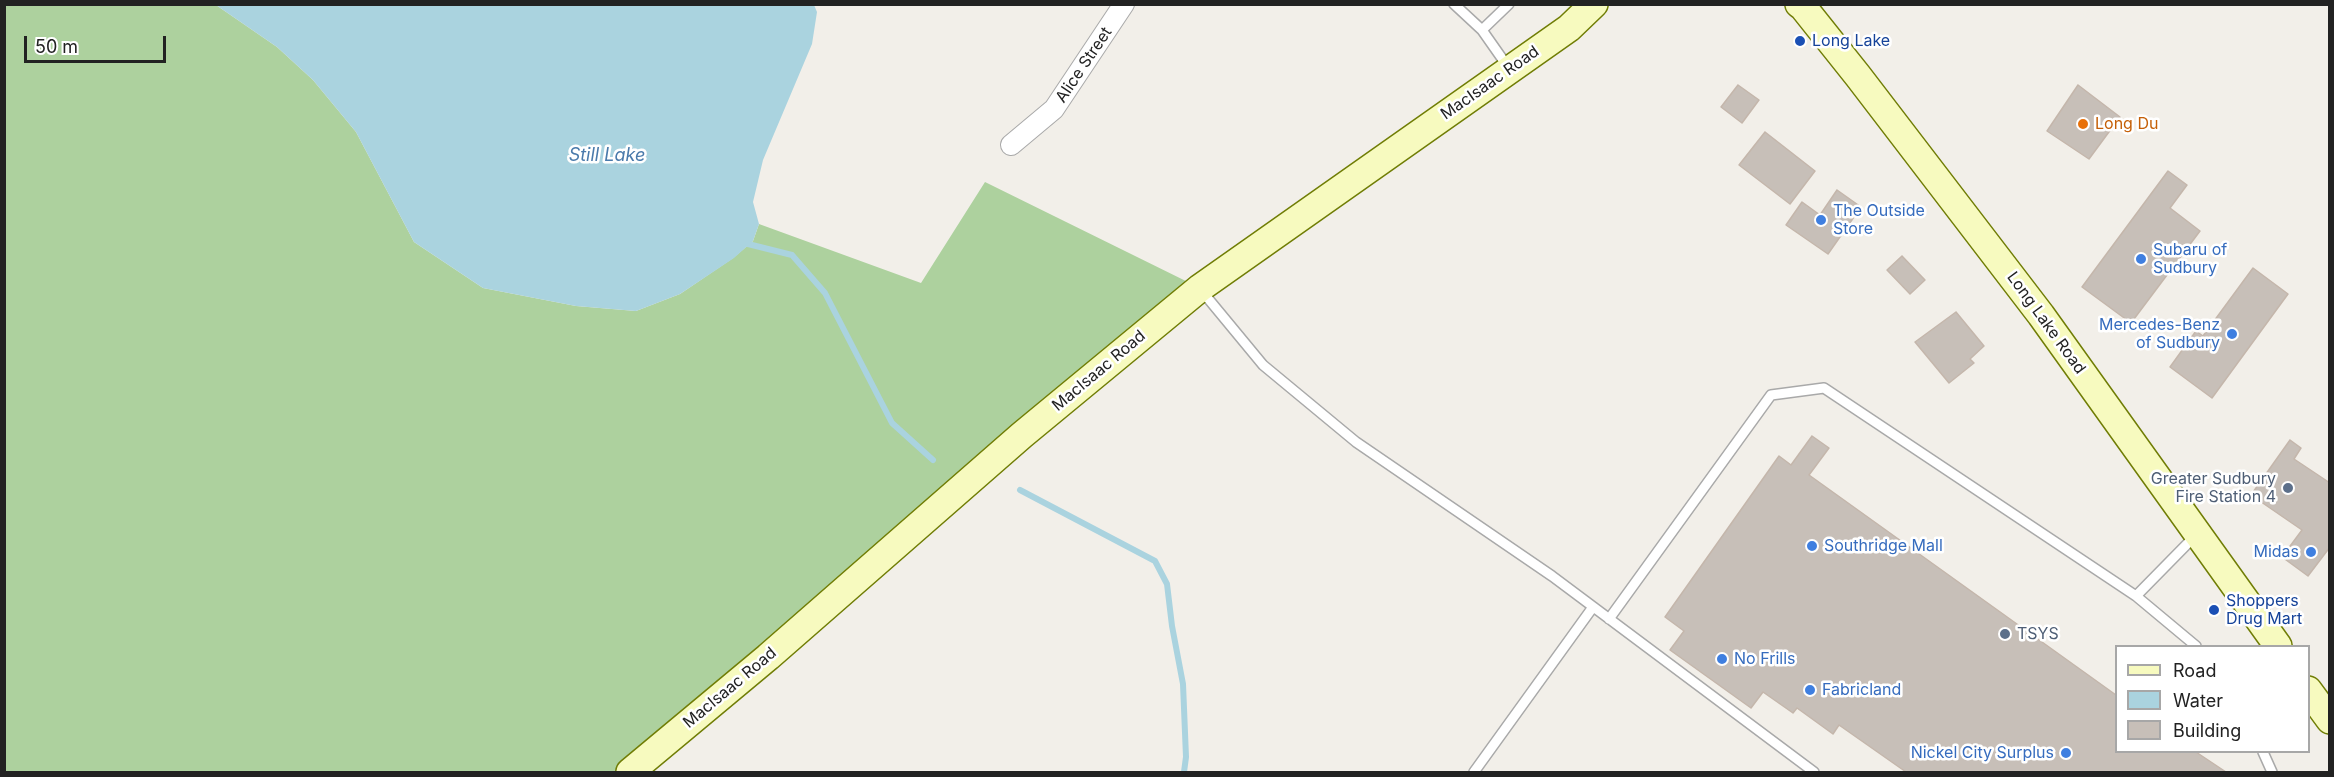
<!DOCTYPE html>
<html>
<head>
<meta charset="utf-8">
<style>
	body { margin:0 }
	#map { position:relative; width:2334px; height:777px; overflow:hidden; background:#f2efe9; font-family:Inter,sans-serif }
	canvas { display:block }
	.frame { position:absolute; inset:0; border:6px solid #222; pointer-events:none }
	.legend { position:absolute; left:2115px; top:645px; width:195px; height:108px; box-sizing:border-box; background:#fff; border:2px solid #a7a7a7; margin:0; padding:8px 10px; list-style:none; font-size:18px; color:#222 }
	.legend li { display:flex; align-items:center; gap:12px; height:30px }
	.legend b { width:30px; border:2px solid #a7a7a7 }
	.scale { position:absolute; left:24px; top:36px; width:142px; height:27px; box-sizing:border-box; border:3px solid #222; border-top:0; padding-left:8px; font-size:18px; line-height:21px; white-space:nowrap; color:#222; -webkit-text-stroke:4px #fff; paint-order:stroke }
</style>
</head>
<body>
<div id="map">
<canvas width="2334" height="777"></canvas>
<div class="frame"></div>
<ul class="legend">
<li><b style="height:8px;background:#f7fabf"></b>Road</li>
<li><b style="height:16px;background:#aad3df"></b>Water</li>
<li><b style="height:16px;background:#c7bfb8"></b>Building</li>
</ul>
<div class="scale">50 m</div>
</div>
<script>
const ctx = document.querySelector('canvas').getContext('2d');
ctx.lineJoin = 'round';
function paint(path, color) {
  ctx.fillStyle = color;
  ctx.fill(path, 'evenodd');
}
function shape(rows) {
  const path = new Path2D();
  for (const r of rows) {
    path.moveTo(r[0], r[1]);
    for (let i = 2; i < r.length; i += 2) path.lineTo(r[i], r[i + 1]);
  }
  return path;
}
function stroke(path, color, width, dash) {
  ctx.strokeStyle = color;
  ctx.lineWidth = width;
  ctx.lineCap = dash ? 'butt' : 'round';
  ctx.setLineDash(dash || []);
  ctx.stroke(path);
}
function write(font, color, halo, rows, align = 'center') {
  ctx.font = font + ' Inter,sans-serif';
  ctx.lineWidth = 5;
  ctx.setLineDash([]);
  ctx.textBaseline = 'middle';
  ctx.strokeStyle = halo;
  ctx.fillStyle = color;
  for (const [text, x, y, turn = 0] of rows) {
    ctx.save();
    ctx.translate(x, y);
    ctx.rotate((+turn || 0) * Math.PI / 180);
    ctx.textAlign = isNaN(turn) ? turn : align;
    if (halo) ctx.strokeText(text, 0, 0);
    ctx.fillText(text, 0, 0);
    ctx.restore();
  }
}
paint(shape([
	[5,5,216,5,277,47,313,80,356,132,414,242,483,288,576,306,636,311,680,294,733,258,753,241,759,224,921,283,985,182,1200,288,630,772,5,772]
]), '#add19e');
paint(shape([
	[814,5,817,12,812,44,763,160,753,202,759,224,753,241,734,258,680,294,636,311,576,306,483,288,414,242,356,132,313,80,277,47,216,5]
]), '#aad3df');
stroke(shape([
	[748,244,792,255,825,293,892,423,933,460],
	[1020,490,1155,561,1167,584,1172,626,1183,684,1186,757,1184,772]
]), '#aad3df', 6);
const building = shape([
	[1738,85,1759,100,1742,123,1721,107,1738,85],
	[2078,85,2120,117,2089,159,2047,131,2078,85],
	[1765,132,1815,171,1790,204,1739,165,1765,132],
	[2168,171,2187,185,2170,208,2200,231,2131,323,2082,287,2168,171],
	[1837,190,1861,207,1828,254,1786,225,1802,202,1820,215,1837,190],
	[1902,256,1925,280,1910,294,1887,270,1902,256],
	[2253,268,2288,294,2212,398,2170,367,2196,331,2203,336,2253,268],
	[1956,312,1984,346,1970,359,1974,363,1949,383,1915,342,1956,312],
	[1812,436,1829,448,1809,475,2116,695,2116,752,2196,752,2226,772,1906,772,1839,725,1833,734,1797,708,1793,713,1763,692,1751,708,1670,650,1684,631,1665,617,1779,456,1791,465,1812,436],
	[2290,440,2301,448,2294,459,2330,483,2330,547,2308,576,2282,557,2302,530,2251,495,2290,440]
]);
paint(building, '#c7bfb8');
stroke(building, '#c4b6ab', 1.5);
const lane = shape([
	[1454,4,1482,30],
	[1508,67,1482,30,1509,4],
	[1201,290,1263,365,1356,442,1552,576,1814,772],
	[1609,619,1771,395,1824,388,2136,596],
	[2196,646,2136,596,2196,535],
	[2263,752,2272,772],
	[1474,772,1593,607]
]);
const street = shape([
	[1011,145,1054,109,1124,4]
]);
const secondary = shape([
	[1799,4,1803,7,1858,76,2041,315,2278,646],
	[2308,690,2330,720],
	[630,772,768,657,1022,435,1200,288,1569,28,1594,4]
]);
stroke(lane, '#a9a9a9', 12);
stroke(street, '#a9a9a9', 22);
stroke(secondary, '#707d05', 30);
stroke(lane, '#fff', 9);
stroke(street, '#fff', 20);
stroke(secondary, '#f7fabf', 27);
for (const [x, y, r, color] of [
	[1800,41,6,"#1a4fb4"],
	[2083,124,6,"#e8710a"],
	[1821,220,6,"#3f7fe0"],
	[2141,259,6,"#3f7fe0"],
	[2232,334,6,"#3f7fe0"],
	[2288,488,6,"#5c6f8a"],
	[1812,546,6,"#3f7fe0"],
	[2311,552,6,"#3f7fe0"],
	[2214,610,6,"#1a4fb4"],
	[2005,634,6,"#5c6f8a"],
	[1722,659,6,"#3f7fe0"],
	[1810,690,6,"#3f7fe0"],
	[2066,753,6,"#3f7fe0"]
]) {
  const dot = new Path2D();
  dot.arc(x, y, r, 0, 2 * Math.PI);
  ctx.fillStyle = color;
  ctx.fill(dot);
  stroke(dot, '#fff', 2);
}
write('16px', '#164399', '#fff', [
	["Long Lake",1812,41],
	["Shoppers",2226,601],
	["Drug Mart",2226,619]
], 'left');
write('16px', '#222', '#fff', [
	["Alice Street",1084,65,-56],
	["MacIsaac Road",1490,83,-35],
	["Long Lake Road",2046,323,54],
	["MacIsaac Road",1099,371,-40],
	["MacIsaac Road",730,688,-40]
]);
write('16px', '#c56008', '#fff', [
	["Long Du",2095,124]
], 'left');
write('16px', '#366cbe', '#fff', [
	["The Outside",1833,211],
	["Store",1833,229],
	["Subaru of",2153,250],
	["Sudbury",2153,268],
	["Mercedes-Benz",2220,325,"right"],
	["of Sudbury",2220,343,"right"],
	["Southridge Mall",1824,546],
	["Midas",2299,552,"right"],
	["No Frills",1734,659],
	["Fabricland",1822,690],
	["Nickel City Surplus",2054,753,"right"]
], 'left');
write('16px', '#4e5e75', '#fff', [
	["Greater Sudbury",2276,479],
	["Fire Station 4",2276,497],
	["TSYS",2017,634,"left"]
], 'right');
write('italic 18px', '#4a7aab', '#fff', [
	["Still Lake",607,156]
]);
</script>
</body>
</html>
